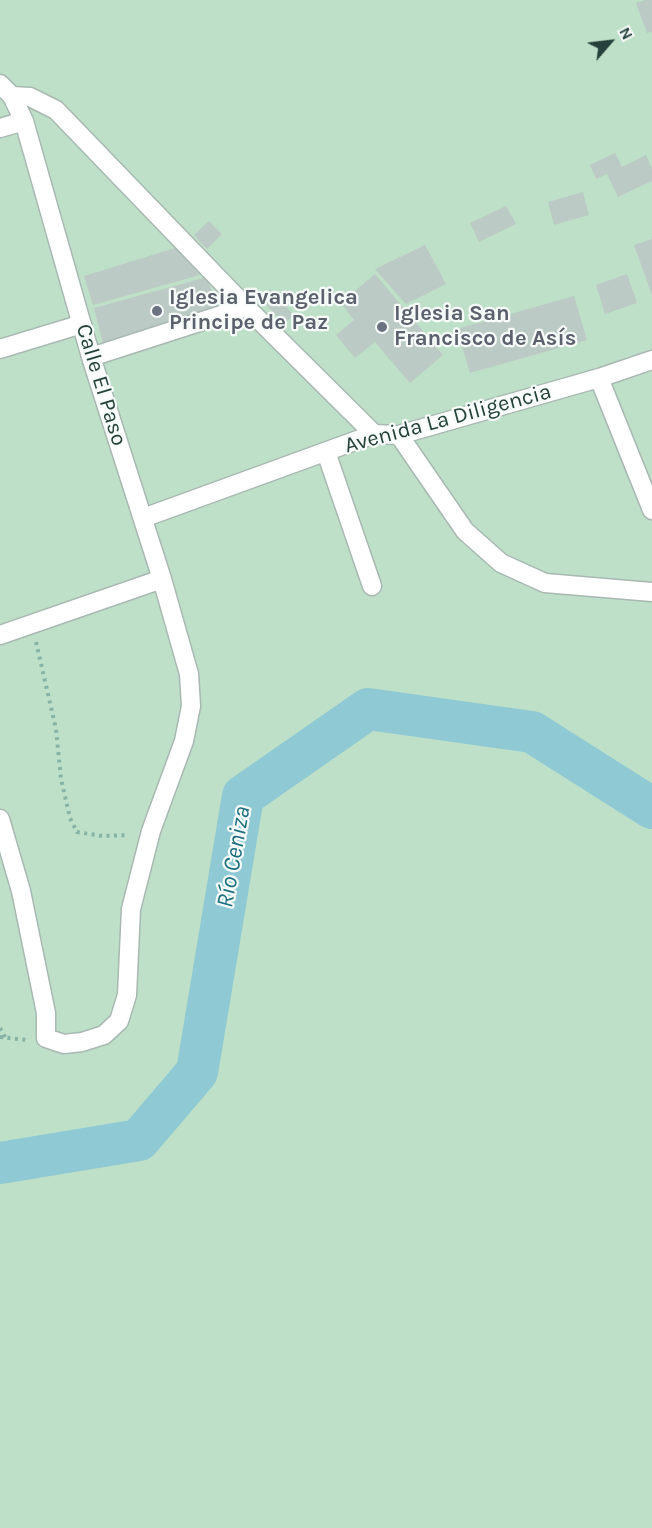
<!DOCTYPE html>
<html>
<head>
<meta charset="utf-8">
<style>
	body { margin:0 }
	#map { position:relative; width:652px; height:1528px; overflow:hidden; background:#e6efeb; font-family:Karla,sans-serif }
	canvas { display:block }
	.north { position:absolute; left:580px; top:12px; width:60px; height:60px; -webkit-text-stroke:4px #f7fbf9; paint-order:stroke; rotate:62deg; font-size:16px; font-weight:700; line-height:24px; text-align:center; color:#24423a }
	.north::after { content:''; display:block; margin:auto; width:21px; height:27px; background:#24423a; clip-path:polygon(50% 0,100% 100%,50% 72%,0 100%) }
</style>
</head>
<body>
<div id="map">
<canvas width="652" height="1528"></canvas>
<div class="north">N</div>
</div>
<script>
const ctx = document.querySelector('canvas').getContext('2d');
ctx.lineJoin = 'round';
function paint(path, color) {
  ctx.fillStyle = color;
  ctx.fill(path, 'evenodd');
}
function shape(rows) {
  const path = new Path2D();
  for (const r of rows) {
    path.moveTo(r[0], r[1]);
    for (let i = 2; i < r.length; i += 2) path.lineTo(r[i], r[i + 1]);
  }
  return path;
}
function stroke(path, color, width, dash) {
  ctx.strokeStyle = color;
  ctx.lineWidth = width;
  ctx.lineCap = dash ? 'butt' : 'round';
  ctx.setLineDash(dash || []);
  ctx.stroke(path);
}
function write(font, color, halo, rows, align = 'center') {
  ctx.font = font + ' Karla,sans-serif';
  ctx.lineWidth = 4.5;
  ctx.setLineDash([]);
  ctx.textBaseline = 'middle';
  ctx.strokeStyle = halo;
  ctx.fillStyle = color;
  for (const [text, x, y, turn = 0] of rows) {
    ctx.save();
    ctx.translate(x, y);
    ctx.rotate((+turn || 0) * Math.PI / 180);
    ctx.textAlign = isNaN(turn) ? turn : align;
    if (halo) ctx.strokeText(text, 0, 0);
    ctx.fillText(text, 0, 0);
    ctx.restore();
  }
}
paint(shape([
	[0,0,652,0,652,1528,0,1528]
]), '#bfe0c8');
stroke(shape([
	[0,1163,139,1140,197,1072,243,796,368,709,532,732,652,808]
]), '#8ec9d4', 42);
paint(shape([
	[645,0,652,0,652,32,647,33,636,3],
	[615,153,622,167,646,155,652,169,652,181,618,197,607,174,596,179,590,165],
	[583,192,589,215,554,225,548,202],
	[506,206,516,224,479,242,470,223],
	[209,221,222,234,207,249,194,235],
	[652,239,652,295,634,245],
	[425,245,446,284,406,304,375,269],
	[175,248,200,275,93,305,84,276],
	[375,274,443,355,410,383,375,342,355,358,336,335,354,320,341,303],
	[627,274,637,303,605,314,596,285],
	[207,277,219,313,104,348,94,308],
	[270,289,294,315,284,324,260,298],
	[574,296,587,340,470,373,457,329]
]), '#bbcac4');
const minor = shape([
	[0,84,12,96,24,121,91,357,162,579,189,674,191,706,184,741,151,831,131,909,127,995,119,1021,104,1035,82,1042,64,1044,46,1038,46,1013,21,891,0,819],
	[12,96,30,97,56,110,246,307,374,434],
	[0,128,24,121],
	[0,349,82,324],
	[91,357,246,307],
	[599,378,652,510],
	[399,435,465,531,501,563,545,583,652,592],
	[326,452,372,586],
	[143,518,374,434,399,435,599,378,652,360],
	[0,635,162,579]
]);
stroke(minor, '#a8b8b2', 21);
stroke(shape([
	[36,642,56,729,61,779,70,818,77,832,102,836,129,835],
	[0,1028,5,1037],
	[0,1037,27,1040]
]), '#86b3a5', 4, [3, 4.5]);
stroke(minor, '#fff', 18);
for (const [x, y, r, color] of [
	[157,311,6,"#6b7280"],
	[382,327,6,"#6b7280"]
]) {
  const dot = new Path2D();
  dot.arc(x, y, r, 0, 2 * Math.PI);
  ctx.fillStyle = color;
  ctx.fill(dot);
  stroke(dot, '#f7fbf9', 2);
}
write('bold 22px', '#5b616d', '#f7fbf9', [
	["Iglesia Evangelica",169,298],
	["Principe de Paz",169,323],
	["Iglesia San",394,314],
	["Francisco de Asís",394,339]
], 'left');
write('22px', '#24423a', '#f7fbf9', [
	["Calle El Paso",101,385,73],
	["Avenida La Diligencia",448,419,-15]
]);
write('italic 24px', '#1c6f80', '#f7fbf9', [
	["Río Ceniza",234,857,-80]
]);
</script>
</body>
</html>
